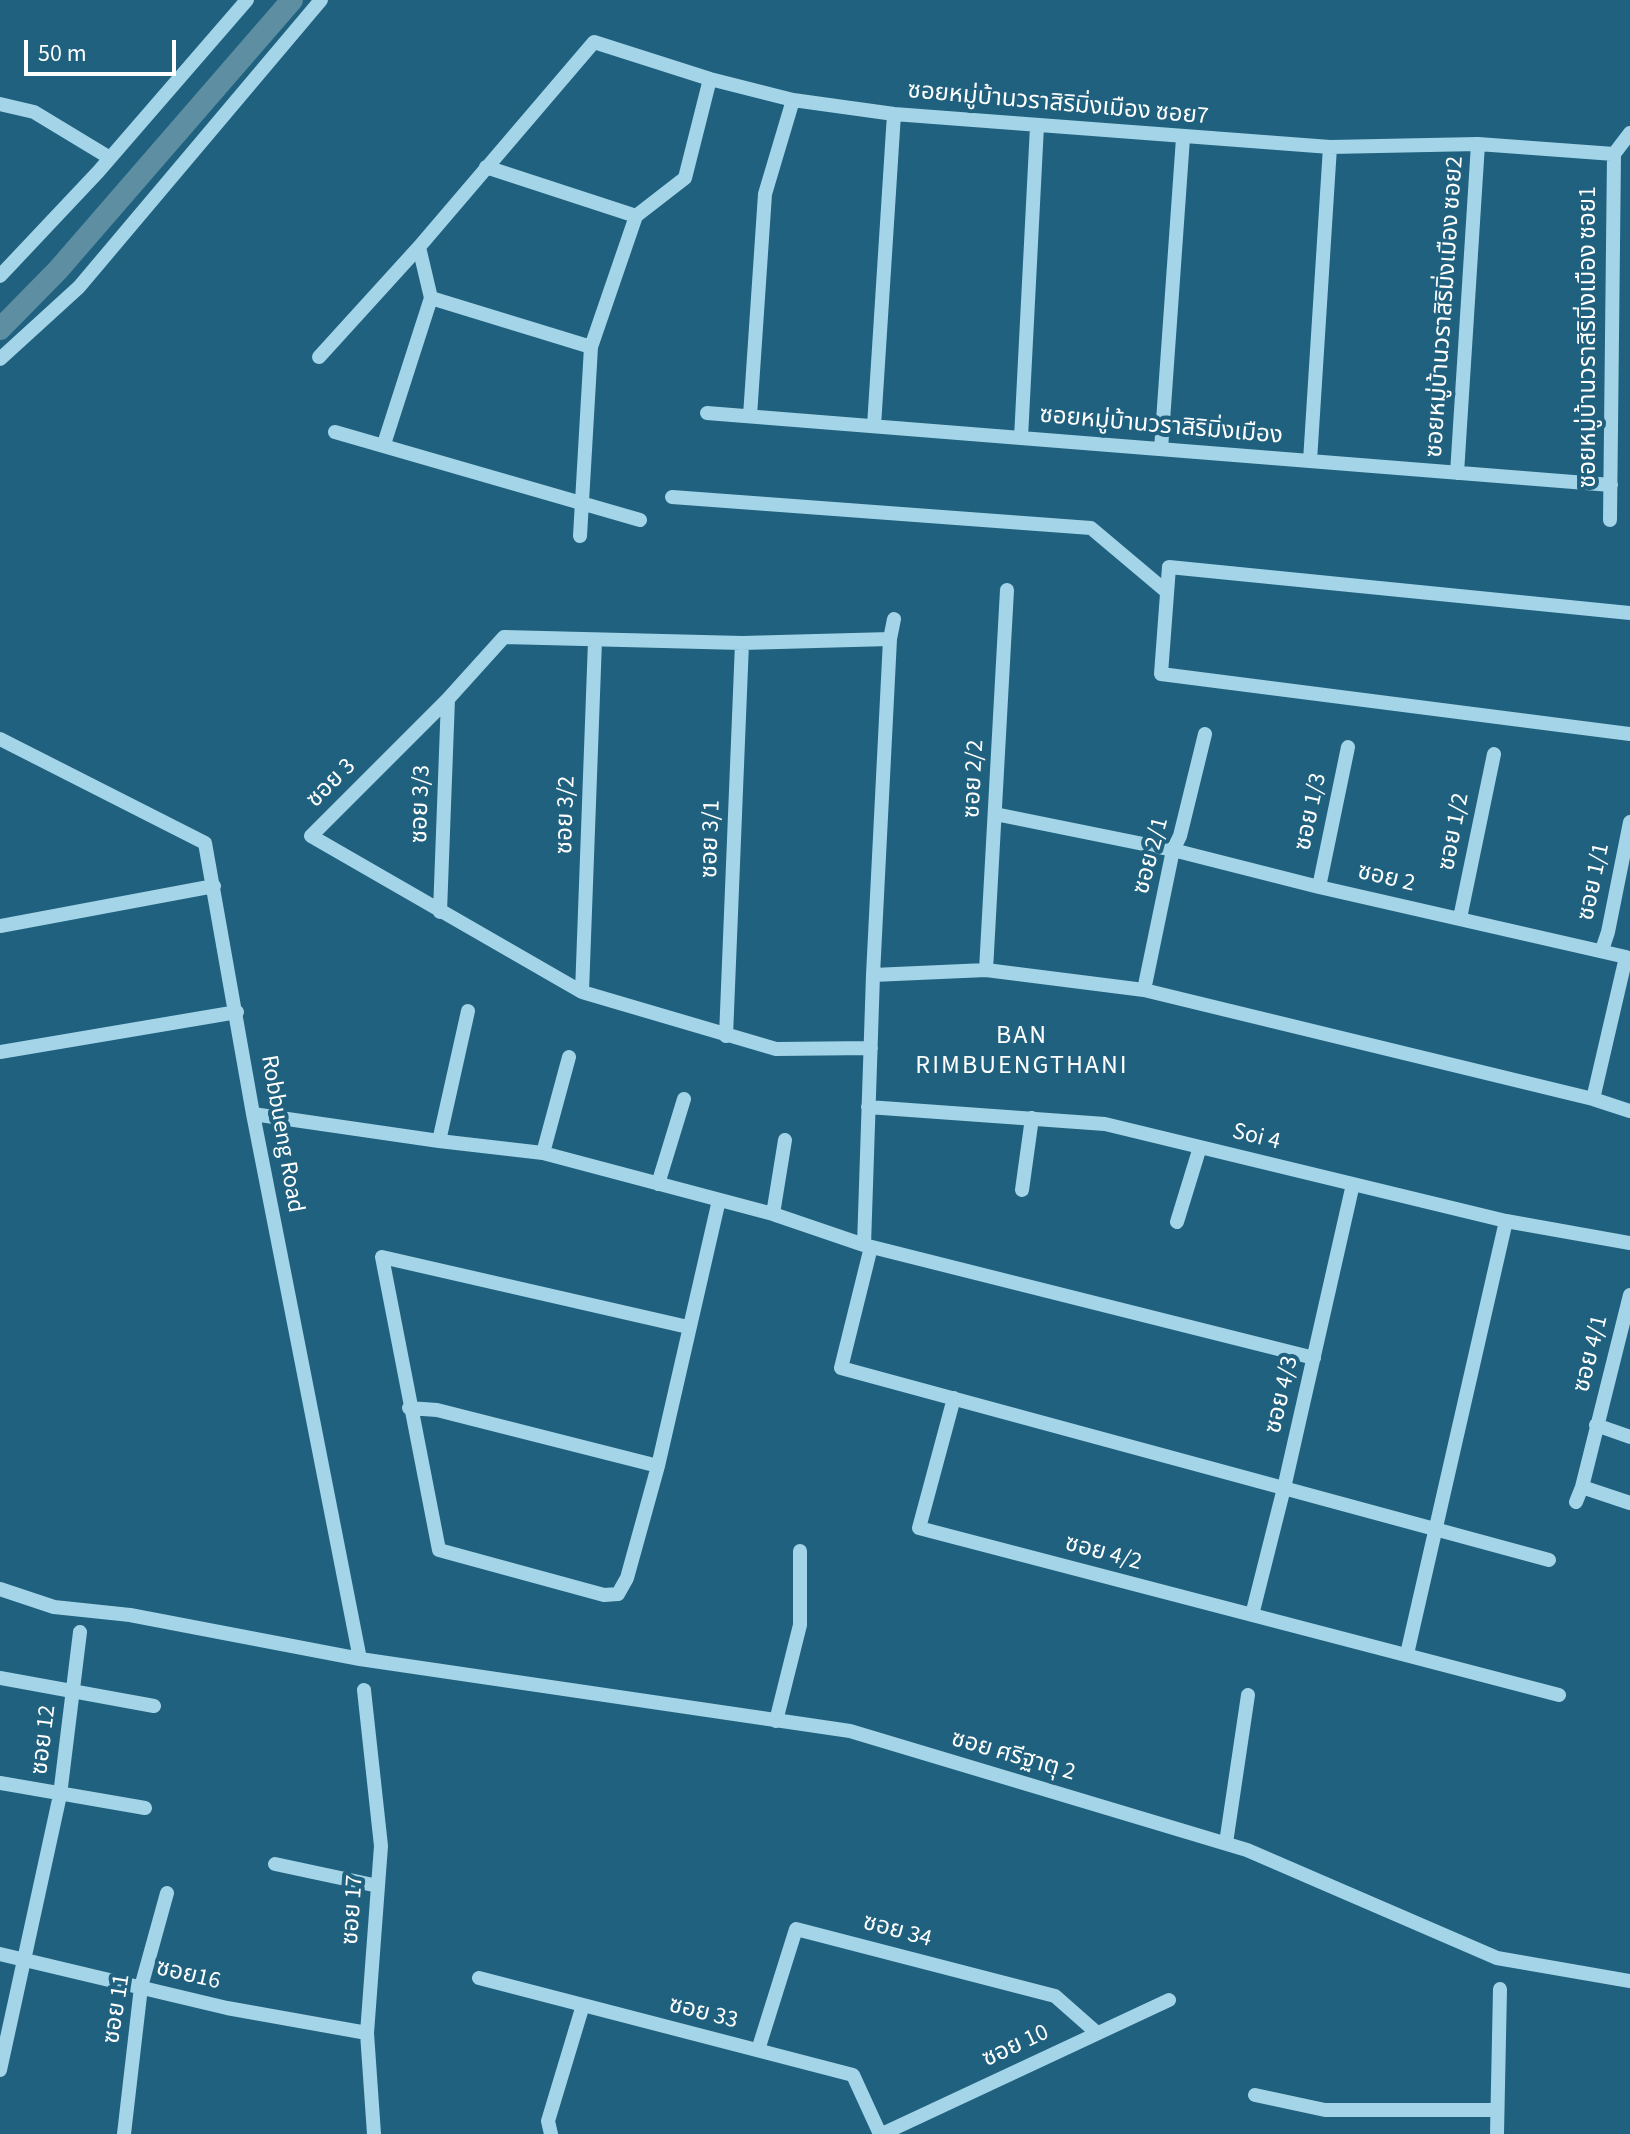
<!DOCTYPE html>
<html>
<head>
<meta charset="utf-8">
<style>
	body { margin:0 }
	#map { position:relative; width:1630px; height:2134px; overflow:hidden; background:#1f617e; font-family:"Source Sans 3",sans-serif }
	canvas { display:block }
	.scale { position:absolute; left:24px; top:40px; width:152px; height:36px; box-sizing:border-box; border:4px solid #fff; border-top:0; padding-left:10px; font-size:24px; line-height:28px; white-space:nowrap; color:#fff; -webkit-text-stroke:6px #1f617e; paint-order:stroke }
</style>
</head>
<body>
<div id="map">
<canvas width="1630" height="2134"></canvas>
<div class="scale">50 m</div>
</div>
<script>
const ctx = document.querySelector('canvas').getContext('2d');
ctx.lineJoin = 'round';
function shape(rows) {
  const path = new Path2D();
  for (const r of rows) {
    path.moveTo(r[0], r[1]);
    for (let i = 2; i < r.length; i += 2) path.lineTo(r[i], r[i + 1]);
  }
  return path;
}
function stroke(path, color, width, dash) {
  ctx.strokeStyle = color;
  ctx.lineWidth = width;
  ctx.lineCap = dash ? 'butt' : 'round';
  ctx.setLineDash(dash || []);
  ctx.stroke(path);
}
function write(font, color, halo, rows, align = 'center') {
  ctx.font = font + ' "Source Sans 3","Noto Sans Thai",sans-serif';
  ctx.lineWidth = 8;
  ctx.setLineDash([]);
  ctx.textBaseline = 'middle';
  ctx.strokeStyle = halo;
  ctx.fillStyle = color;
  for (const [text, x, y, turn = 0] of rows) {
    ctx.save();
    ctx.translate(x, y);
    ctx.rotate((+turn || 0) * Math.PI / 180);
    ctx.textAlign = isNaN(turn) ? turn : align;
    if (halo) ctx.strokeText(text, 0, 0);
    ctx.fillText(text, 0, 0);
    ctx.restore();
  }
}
stroke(shape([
	[0,329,58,270,292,0]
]), '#5e8ea2', 22);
stroke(shape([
	[0,104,34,112,110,158],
	[486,167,636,216],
	[419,247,431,298,591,347],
	[0,276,98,172,247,0],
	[319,357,419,247,594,42,710,79,793,100],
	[0,359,79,287,321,0],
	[707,413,1611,485],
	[750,416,765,194,793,100,894,114,1330,147,1478,144,1614,154,1630,133],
	[874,426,894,114],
	[335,432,640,520],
	[1021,438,1037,126],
	[384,444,431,298],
	[1161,449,1183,138],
	[1310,461,1330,147],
	[1457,473,1478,144],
	[672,497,1091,528,1167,592],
	[1610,520,1614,154],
	[580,536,591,347,636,216,685,178,710,79],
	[1630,613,1169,567,1161,674,1630,734],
	[0,739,205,843,253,1114,360,1659],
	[995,814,1173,850,1319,887,1626,957,1593,1099],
	[1319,887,1348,747],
	[440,912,448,699],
	[1460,918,1494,754],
	[0,926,214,886],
	[1602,950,1608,932,1630,822],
	[986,970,1007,590],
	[873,975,986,970,1144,990,1593,1099,1630,1111],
	[1144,990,1173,850,1180,836,1205,734],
	[582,992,595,641],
	[726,1036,742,643],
	[871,1048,776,1049,582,992,311,836,448,699,504,637,742,643,890,639],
	[0,1052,237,1012],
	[868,1107,1105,1124,1506,1221,1630,1243],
	[253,1114,439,1141,543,1153,773,1214,864,1245,1314,1358],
	[439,1141,468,1011],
	[543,1153,569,1057],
	[658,1184,684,1099],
	[1022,1190,1032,1118],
	[773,1214,785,1140],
	[1177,1222,1200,1147],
	[864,1245,873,975,890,639,894,619],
	[871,1247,841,1368,1549,1560],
	[688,1327,382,1257,439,1550,604,1595,618,1594,627,1578,658,1466,719,1200],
	[954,1398,919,1528,1559,1695],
	[409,1408,437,1410,658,1466],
	[1596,1425,1630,1437],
	[1582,1487,1630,1503],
	[1576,1502,1582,1487,1630,1295],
	[0,1589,54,1607,130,1615,360,1659,850,1731,1247,1850,1497,1958,1630,1981],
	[1252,1615,1284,1488,1353,1184],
	[1407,1654,1506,1221],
	[0,1678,154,1706],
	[364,1690,381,1846,367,2033,374,2134],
	[776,1721,800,1625,800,1551],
	[0,1783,145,1808],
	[1226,1843,1248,1695],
	[275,1864,378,1886],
	[0,1954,227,2008,367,2033],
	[479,1978,853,2075,880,2134],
	[758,2050,796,1929,1055,1996,1097,2033],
	[0,2070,60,1795,80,1632],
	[1255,2095,1325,2110,1497,2110],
	[124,2134,141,1987,167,1893],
	[551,2134,548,2121,583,2005],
	[882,2134,1169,2000],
	[1497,2134,1500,1989]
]), '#a4d4e7', 14);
write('24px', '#fff', '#1f617e', [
	["ซอยหมู่บ้านวราสิริมิ่งเมือง ซอย7",1058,105,5],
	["ซอยหมู่บ้านวราสิริมิ่งเมือง ซอย2",1446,307,-86],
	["ซอยหมู่บ้านวราสิริมิ่งเมือง ซอย1",1590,337,-90],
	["ซอยหมู่บ้านวราสิริมิ่งเมือง",1161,427,5],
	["ซอย 2/2",975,779,-87],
	["ซอย 3",332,784,-45],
	["ซอย 3/3",422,804,-88],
	["ซอย 1/3",1312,812,-78],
	["ซอย 3/2",567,815,-88],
	["ซอย 1/2",1455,832,-79],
	["ซอย 3/1",712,839,-88],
	["ซอย 2/1",1152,856,-75],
	["ซอย 2",1386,879,13],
	["ซอย 1/1",1595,882,-78],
	["Robbueng Road",281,1134,80],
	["Soi 4",1256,1138,14],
	["ซอย 4/1",1592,1354,-76],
	["ซอย 4/3",1283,1395,-77],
	["ซอย 4/2",1103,1554,15],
	["ซอย 12",45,1740,-83],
	["ซอย ศรีฐาตุ 2",1013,1757,16],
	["ซอย 17",354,1910,-86],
	["ซอย 34",897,1932,15],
	["ซอย16",188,1976,13],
	["ซอย 11",118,2009,-81],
	["ซอย 33",703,2014,14],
	["ซอย 10",1016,2047,-25]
]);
ctx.letterSpacing = '2px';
write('26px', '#fff', '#1f617e', [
	["BAN",1022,1037],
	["RIMBUENGTHANI",1022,1067]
]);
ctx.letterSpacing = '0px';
</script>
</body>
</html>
